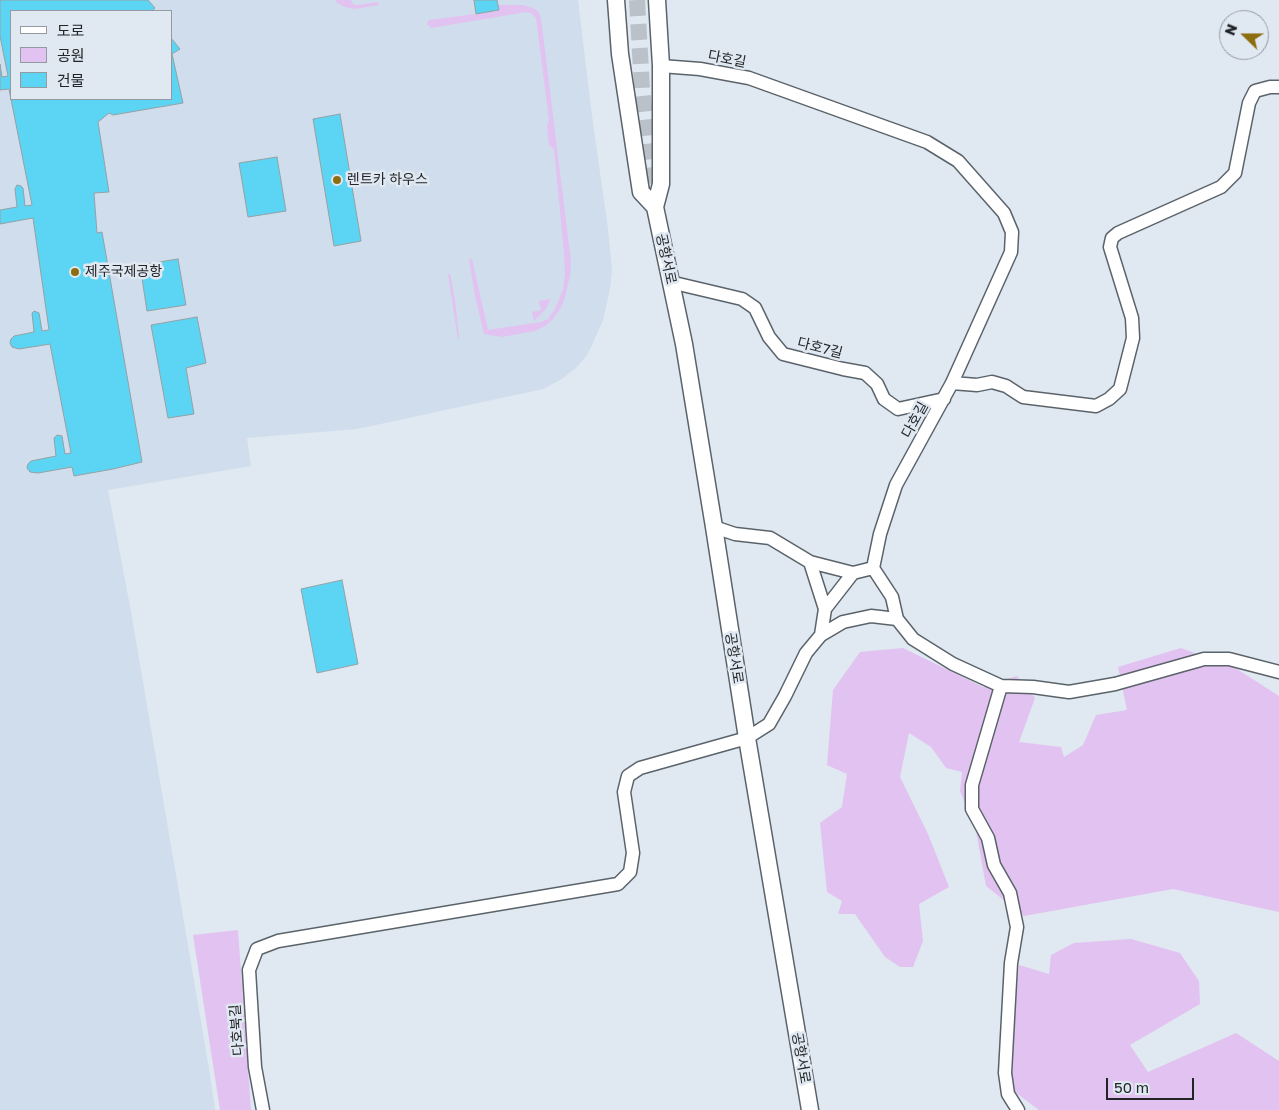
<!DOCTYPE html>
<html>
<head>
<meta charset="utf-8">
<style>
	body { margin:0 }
	#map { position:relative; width:1279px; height:1110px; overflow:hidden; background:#e0e8f1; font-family:"Golos Text","Noto Sans KR",sans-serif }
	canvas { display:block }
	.legend { position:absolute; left:10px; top:10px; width:162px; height:90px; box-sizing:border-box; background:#e0e8f1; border:1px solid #949aa1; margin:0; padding:6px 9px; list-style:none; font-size:15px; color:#222528 }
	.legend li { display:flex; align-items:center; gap:10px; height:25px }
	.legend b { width:25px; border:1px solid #949aa1 }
	.north { position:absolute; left:1219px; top:10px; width:50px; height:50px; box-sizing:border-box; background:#e0e8f1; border:1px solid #949aa1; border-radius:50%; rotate:292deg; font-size:14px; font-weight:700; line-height:20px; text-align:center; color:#222528 }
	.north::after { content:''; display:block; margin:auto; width:18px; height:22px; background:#8d6d10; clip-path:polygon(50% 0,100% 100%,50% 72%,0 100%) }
	.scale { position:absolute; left:1106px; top:1078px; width:88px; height:22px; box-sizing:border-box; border:2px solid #222528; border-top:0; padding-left:6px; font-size:15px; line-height:18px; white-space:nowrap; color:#222528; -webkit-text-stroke:4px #e0e8f1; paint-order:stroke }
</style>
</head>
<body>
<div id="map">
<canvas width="1279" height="1110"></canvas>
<ul class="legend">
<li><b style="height:6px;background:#fff"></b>도로</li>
<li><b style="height:14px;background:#e2c2f0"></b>공원</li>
<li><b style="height:14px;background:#5cd4f3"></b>건물</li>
</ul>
<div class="north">N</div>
<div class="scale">50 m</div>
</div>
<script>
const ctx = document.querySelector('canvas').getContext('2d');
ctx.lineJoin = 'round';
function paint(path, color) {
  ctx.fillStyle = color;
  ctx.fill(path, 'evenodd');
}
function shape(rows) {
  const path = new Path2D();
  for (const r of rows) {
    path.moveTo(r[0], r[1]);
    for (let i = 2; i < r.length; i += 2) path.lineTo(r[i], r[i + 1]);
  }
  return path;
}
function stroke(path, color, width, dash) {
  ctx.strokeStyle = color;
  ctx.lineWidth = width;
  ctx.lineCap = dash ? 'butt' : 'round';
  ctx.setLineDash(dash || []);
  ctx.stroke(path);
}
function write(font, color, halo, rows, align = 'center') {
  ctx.font = font + ' "Golos Text","Noto Sans KR",sans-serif';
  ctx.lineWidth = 5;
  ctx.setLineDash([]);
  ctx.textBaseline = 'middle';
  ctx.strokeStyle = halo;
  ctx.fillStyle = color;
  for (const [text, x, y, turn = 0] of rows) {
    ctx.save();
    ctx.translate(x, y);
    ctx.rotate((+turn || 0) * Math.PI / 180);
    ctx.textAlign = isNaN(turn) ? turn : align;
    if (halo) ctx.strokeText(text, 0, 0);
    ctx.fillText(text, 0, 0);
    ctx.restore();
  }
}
paint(shape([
	[0,0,578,0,592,116,608,229,612,270,610,289,603,320,592,345,587,355,577,367,562,379,543,389,357,429,247,438,251,466,108,490,131,612,176,875,209,1069,215,1110,0,1110],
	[11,11,171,11,171,99,11,99]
]), '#cfddec');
paint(shape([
	[335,0,351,0,353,4,357,5,378,2,379,5,354,9,345,7,337,3],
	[498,5,523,5,535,9,539,13,541,18,571,262,570,275,566,293,562,306,553,319,545,326,535,331,502,337,484,334,475,296,469,259,472,259,488,330,541,322,548,319,555,309,563,290,565,273,564,252,554,149,549,145,547,126,549,120,536,18,531,13,526,12,431,28,428,25,427,23,429,20,499,11],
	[448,274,450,274,455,300,459,336,458,340],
	[551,299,545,310,534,321,532,312,541,310,539,301],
	[903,648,983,687,1017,676,1035,698,1019,742,1061,747,1064,757,1083,745,1096,715,1127,710,1118,667,1181,648,1237,669,1279,696,1279,912,1173,889,1024,916,986,886,976,831,960,791,962,772,946,768,931,747,909,733,900,777,928,834,949,887,919,904,923,941,913,967,900,967,885,957,855,914,838,914,842,901,827,892,820,823,842,807,847,774,827,765,833,690,860,652],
	[238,930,251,1110,220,1110,193,935],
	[1131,939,1180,953,1199,981,1200,1004,1130,1045,1148,1072,1236,1033,1279,1061,1279,1110,1039,1110,1007,1086,1019,965,1049,974,1051,955,1074,943]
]), '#e2c2f0');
const building = shape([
	[0,0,148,0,155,8,152,11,11,11,11,99,171,99,171,38,180,49,172,54,183,103,113,115,109,113,98,122,109,192,94,193,97,233,102,232,142,462,113,469,74,476,72,467,38,473,30,472,27,468,28,464,31,461,56,456,54,438,57,435,62,436,65,454,71,453,50,344,19,349,12,347,10,343,11,339,14,336,34,332,32,313,34,311,39,313,42,331,49,330,33,218,0,224,0,210,17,207,15,189,17,185,21,186,23,188,25,206,32,205,9,89,0,90,0,64,2,77,8,76,0,36,0,0],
	[474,0,497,0,499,10,476,14,474,0],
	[340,114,361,241,334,246,313,119,340,114],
	[277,157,286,211,248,217,239,163,277,157],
	[178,259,186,305,147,311,140,265,178,259],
	[197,317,206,363,186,368,194,414,168,418,151,325,197,317],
	[342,580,358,664,317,673,301,589,342,580]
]);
paint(building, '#5cd4f3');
stroke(building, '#95a2a5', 1);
stroke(shape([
	[637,0,642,88,655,207]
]), '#bac1c9', 16, [16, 8]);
const minor = shape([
	[661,66,700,69,749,78,927,142,958,161,1004,213,1012,232,1011,252,952,383,896,485,880,534,873,568,892,597,897,619,913,639,953,664,1001,686,1033,687,1069,692,1115,684,1204,659,1229,659,1279,672],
	[670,282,742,299,755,308,769,337,783,354,843,369,865,373,877,384,884,399,898,409,944,399],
	[952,383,977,385,992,382,1006,386,1023,397,1096,406,1109,399,1120,389,1133,338,1132,318,1110,247,1112,238,1118,233,1221,187,1235,173,1249,103,1255,91,1270,87,1279,87],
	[714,527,735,534,770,538,810,562,853,573,873,568],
	[810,562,825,609,821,635],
	[825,609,853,573],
	[1001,686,972,785,972,809,988,838,994,865,1010,893,1017,927,1011,963,1005,1073,1008,1094,1018,1110],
	[263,1110,255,1067,249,970,257,949,278,941,618,884,630,872,633,853,624,792,628,776,640,768,747,738,769,724,785,696,806,653,821,635,843,622,871,616,897,619]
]);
const tertiary = shape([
	[616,0,620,54,641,192,655,207],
	[657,0,661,66,661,184,655,207,684,344,714,527,747,738,810,1110]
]);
stroke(minor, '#5b636a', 15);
stroke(tertiary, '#5b636a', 19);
stroke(minor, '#fff', 12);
stroke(tertiary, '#fff', 16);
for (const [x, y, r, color] of [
	[337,180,5,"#8d6d10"],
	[75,272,5,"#8d6d10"]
]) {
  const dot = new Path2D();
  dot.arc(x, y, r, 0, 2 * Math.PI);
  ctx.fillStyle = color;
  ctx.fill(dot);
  stroke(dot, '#e0e8f1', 2);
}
write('14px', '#222528', '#e0e8f1', [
	["다호길",727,59,11],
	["공항서로",666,259,78],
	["다호7길",820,348,14],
	["다호길",915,420,-61],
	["공항서로",734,658,81],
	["다호북길",237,1030,-94],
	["공항서로",801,1058,80]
]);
write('14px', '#222528', '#e0e8f1', [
	["렌트카 하우스",347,180],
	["제주국제공항",85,272]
], 'left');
</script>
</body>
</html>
